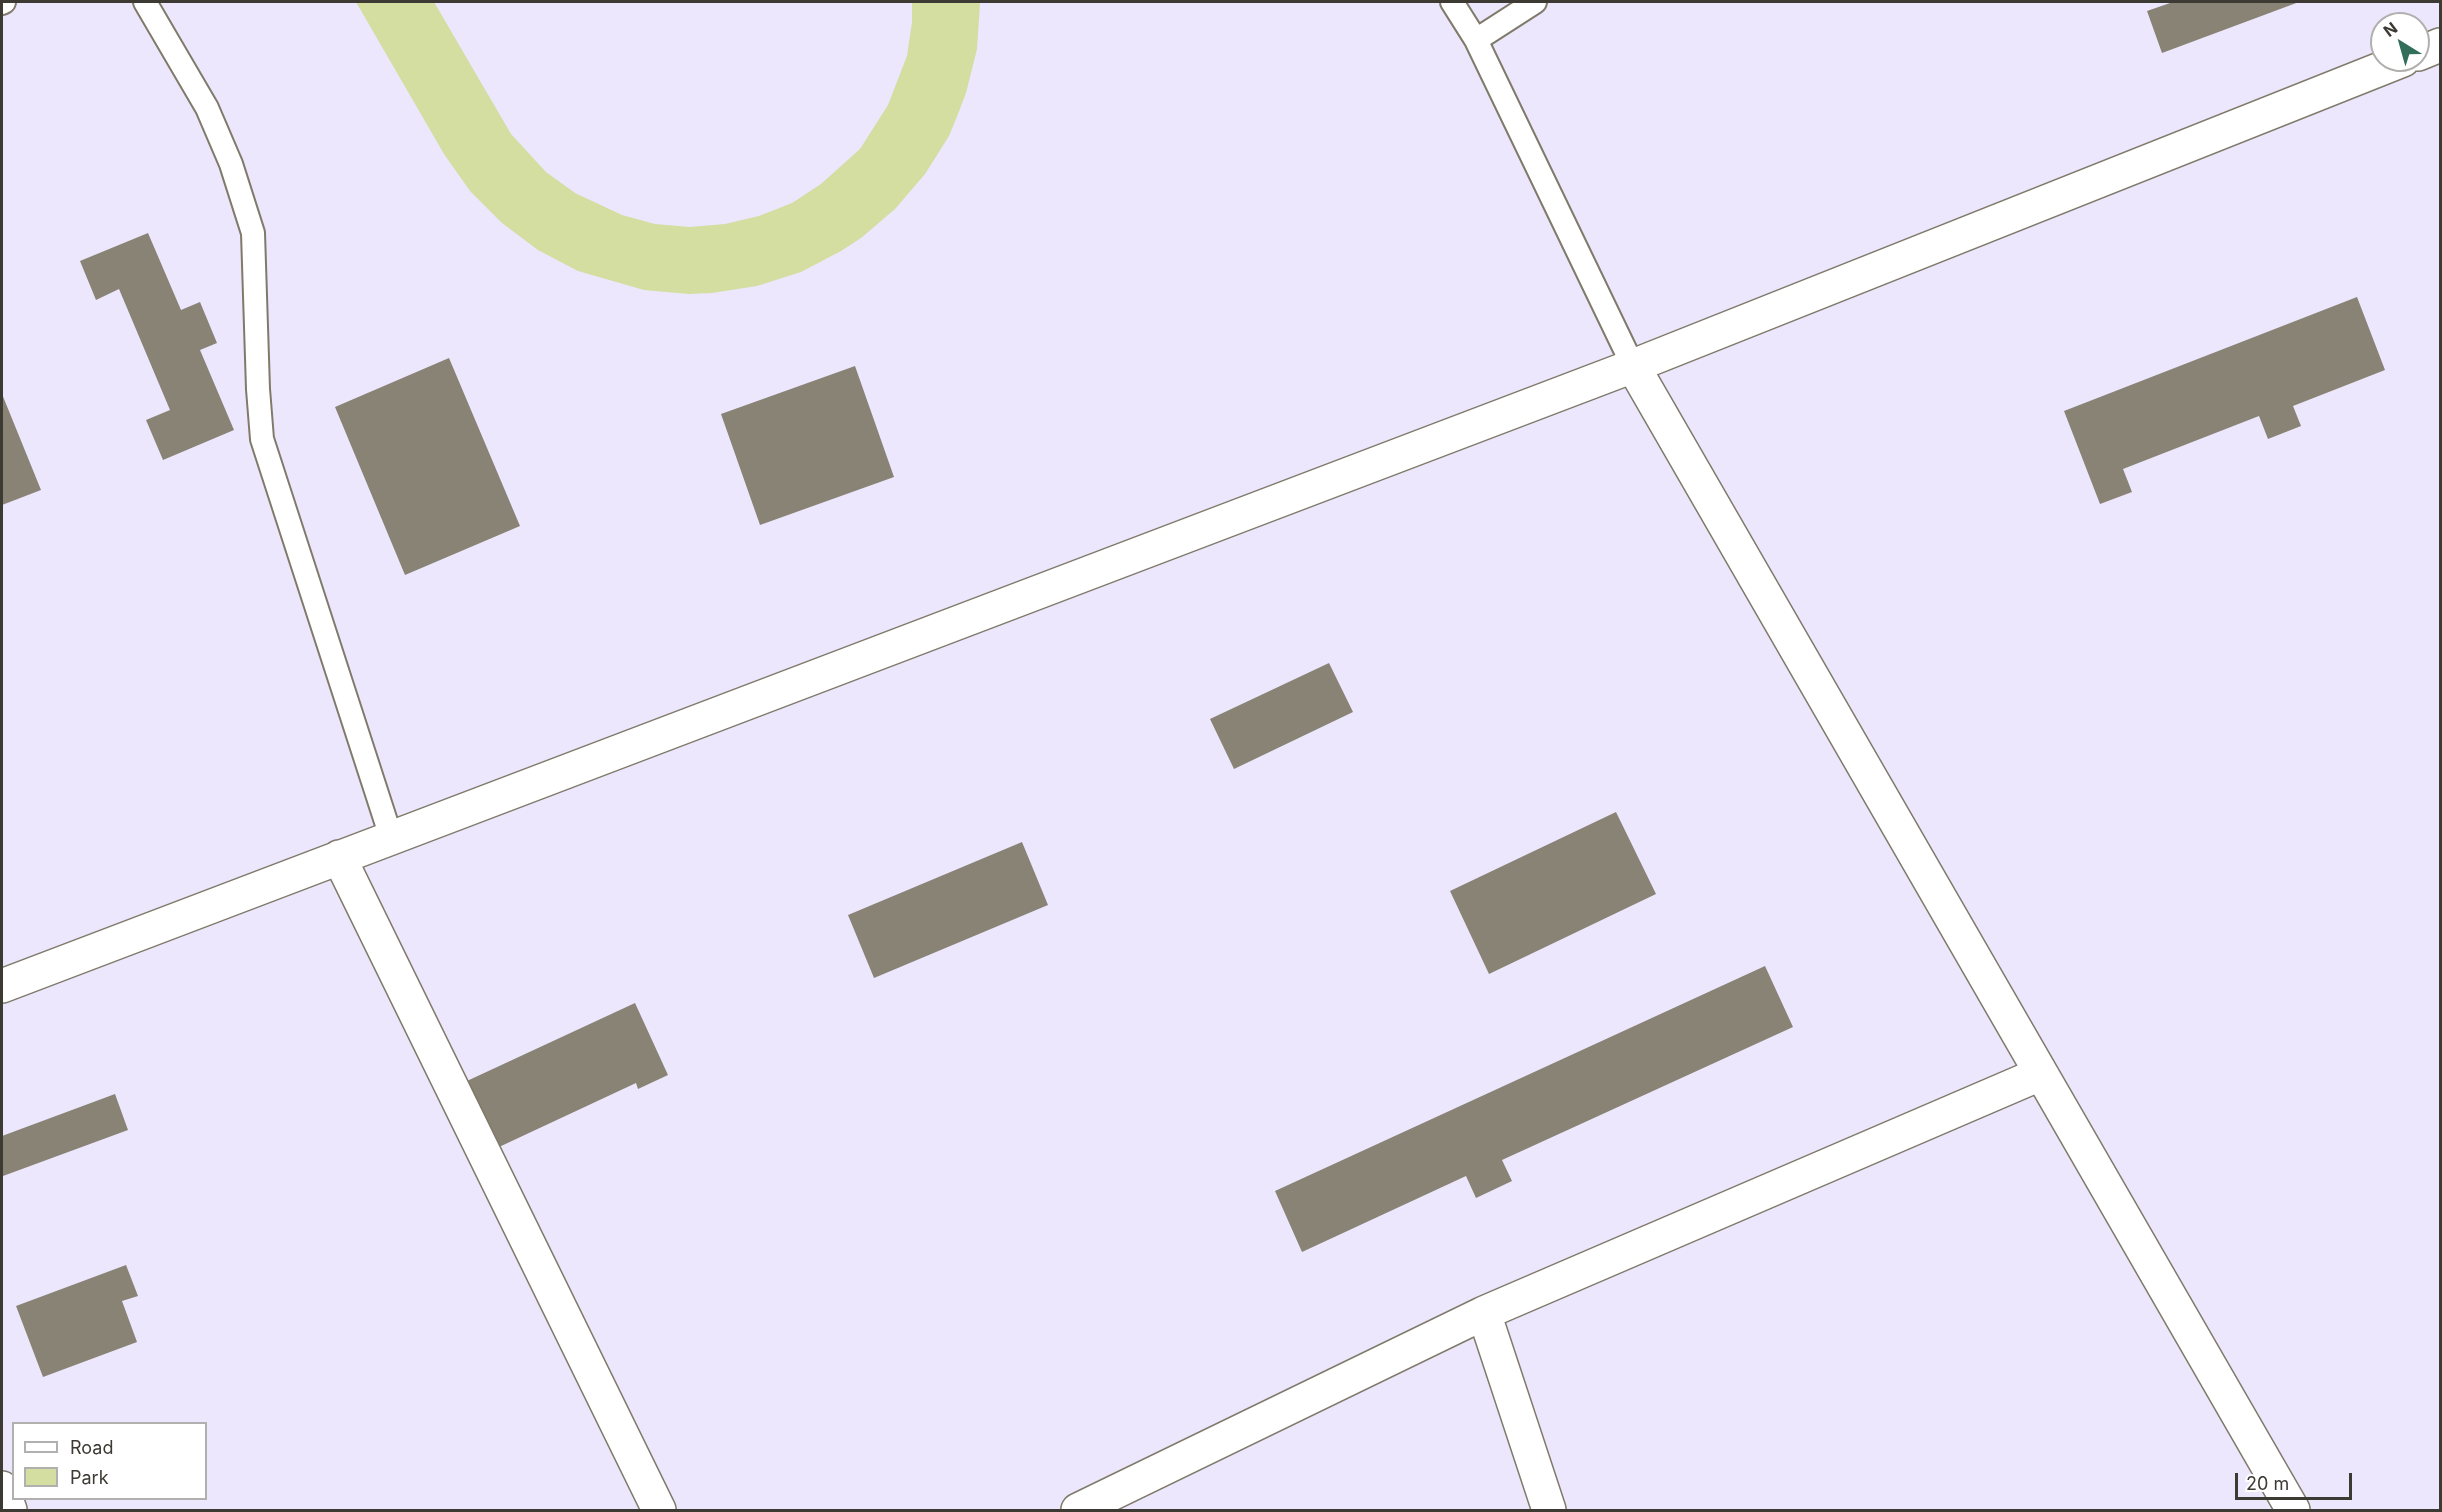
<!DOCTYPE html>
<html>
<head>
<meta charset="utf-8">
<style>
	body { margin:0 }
	#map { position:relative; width:2442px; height:1512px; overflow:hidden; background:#faf5e3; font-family:Inter,sans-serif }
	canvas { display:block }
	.frame { position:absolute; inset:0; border:3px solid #3d3a34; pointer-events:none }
	.legend { position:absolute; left:12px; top:1422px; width:195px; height:78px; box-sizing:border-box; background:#fff; border:2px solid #b1b0ae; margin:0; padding:8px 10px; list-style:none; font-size:18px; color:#3d3a34 }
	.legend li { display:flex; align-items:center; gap:12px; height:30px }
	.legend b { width:30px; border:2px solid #b1b0ae }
	.north { position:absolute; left:2370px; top:12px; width:60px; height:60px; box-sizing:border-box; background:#fff; border:2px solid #b1b0ae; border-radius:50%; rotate:323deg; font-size:16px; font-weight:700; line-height:24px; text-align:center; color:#3d3a34 }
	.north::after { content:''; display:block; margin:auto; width:21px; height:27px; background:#326e59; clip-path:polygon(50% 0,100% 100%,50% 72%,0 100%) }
	.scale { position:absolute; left:2235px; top:1473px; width:117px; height:27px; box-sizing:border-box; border:3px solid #3d3a34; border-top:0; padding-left:8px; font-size:18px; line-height:21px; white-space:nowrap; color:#3d3a34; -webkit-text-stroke:4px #fff; paint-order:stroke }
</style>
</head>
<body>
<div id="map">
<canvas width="2442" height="1512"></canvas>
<div class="frame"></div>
<ul class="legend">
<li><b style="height:8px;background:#fff"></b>Road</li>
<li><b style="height:16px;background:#d3dea0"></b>Park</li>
</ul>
<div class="north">N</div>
<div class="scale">20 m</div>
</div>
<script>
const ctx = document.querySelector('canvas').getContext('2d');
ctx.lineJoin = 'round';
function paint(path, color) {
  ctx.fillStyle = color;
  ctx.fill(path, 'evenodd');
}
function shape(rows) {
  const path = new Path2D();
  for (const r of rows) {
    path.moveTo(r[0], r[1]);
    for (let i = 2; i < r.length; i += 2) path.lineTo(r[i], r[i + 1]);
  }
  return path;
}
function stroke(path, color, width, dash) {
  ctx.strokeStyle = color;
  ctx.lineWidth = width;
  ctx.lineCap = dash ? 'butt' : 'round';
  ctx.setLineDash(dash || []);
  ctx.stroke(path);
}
paint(shape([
	[2,2,2440,2,2440,1510,2,1510],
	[2382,24,2418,24,2418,60,2382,60],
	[14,1424,206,1424,206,1498,14,1498]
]), '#ece7fd');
paint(shape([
	[356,2,434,2,511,134,546,172,575,193,622,215,655,224,690,227,725,224,759,216,792,203,821,184,860,149,888,105,907,56,912,22,912,2,980,2,980,4,977,49,966,93,958,114,949,136,925,174,895,209,861,238,841,251,801,272,757,286,712,293,689,294,644,290,578,271,538,250,502,223,470,191,444,154]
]), '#d3dea0');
paint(shape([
	[2173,2,2299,2,2162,53,2147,11],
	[148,233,181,310,200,302,217,343,200,350,234,430,163,460,146,420,170,410,119,289,96,300,80,261],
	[2357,297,2385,370,2293,406,2301,426,2268,439,2259,416,2123,469,2132,492,2100,504,2064,411],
	[449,358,520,526,405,575,335,407],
	[855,366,894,477,760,525,721,414],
	[2,394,41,490,2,505],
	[1329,663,1353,712,1234,769,1210,719],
	[1616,812,1656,894,1489,974,1450,891],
	[1022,842,1048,905,874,978,848,915],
	[1765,966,1793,1027,1502,1160,1512,1181,1476,1198,1466,1176,1302,1252,1275,1191],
	[635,1003,668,1075,638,1089,636,1083,499,1147,481,1109,468,1115,454,1087],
	[115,1094,128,1130,3,1176,2,1136],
	[126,1265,138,1296,122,1301,137,1342,43,1377,16,1306]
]), '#888374');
const lane = shape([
	[145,2,207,108,231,164,253,233,258,389,262,439,391,837],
	[1452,2,1476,40,1633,366],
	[2,3,4,2],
	[1476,40,1535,2]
]);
const street = shape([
	[2418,54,2440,45],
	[1633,366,2293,1510],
	[339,857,659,1510],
	[2,986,1633,366,2403,60],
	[1484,1313,1549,1510],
	[2,1488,10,1510],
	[1078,1510,1484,1313,2040,1074]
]);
stroke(lane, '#807a6b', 26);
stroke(street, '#807a6b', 36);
stroke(lane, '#fff', 22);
stroke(street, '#fff', 33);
</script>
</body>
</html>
